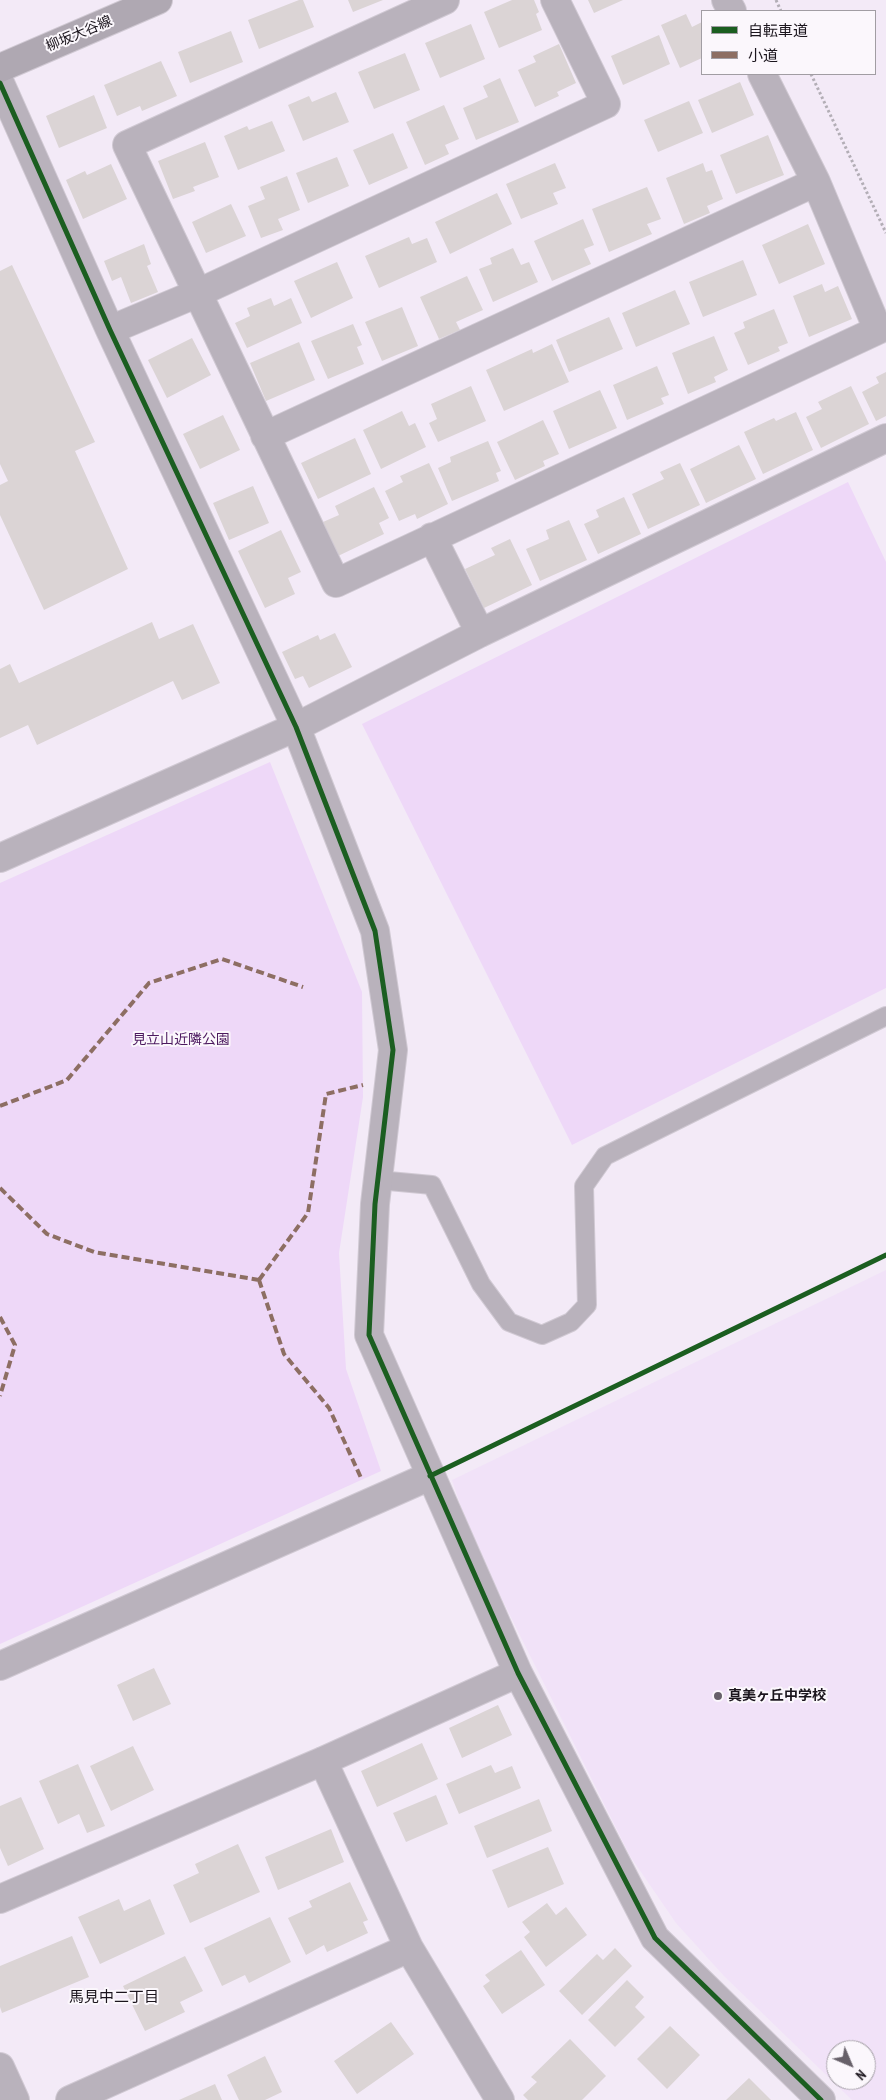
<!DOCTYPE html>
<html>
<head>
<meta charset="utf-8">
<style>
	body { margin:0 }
	#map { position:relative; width:886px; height:2100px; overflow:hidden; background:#f3eaf7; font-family:"PT Sans Narrow","Noto Sans JP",sans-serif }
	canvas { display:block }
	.legend { position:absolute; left:701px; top:10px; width:175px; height:65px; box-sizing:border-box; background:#fbf7fc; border:1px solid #a19da3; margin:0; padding:6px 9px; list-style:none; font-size:15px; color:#1b151d }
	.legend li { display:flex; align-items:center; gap:10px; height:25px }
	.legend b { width:25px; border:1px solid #a19da3 }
	.north { position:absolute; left:826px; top:2040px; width:50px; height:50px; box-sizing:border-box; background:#fbf7fc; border:1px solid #a19da3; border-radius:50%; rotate:135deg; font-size:14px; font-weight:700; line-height:20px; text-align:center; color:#1b151d }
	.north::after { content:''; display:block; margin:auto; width:18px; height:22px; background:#676069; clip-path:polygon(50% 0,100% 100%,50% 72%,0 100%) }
</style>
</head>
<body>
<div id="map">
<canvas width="886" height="2100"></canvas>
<ul class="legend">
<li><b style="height:6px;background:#1b5e20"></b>自転車道</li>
<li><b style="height:6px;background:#8d6e63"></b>小道</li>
</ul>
<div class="north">N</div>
</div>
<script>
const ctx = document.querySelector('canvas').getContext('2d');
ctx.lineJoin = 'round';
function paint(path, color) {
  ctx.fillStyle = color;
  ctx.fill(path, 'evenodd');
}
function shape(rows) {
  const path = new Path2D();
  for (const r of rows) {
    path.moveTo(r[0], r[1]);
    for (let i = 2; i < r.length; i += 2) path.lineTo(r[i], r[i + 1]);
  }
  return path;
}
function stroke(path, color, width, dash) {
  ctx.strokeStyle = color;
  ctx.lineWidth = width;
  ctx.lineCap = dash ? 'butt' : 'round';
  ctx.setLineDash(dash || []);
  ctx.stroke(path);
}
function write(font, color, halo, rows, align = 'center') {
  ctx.font = font + ' "PT Sans Narrow","Noto Sans JP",sans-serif';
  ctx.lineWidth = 4;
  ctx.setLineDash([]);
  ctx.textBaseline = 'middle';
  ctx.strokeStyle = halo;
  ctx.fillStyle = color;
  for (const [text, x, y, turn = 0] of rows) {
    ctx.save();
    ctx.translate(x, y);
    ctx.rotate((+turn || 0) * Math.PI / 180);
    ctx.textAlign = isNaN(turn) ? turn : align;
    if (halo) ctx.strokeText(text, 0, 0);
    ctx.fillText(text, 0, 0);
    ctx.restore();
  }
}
paint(shape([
	[886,1270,886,2100,852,2100,724,1976,676,1923,630,1856,471,1537,452,1480],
	[836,2050,866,2050,866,2080,836,2080]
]), '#f1e2f8');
paint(shape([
	[848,482,886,562,886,988,572,1145,362,724],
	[270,762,362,992,363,1097,339,1253,346,1369,381,1471,0,1644,0,883]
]), '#eed8f8');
paint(shape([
	[299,0,303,0,314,27,259,49,248,20],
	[348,0,383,0,353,12],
	[512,0,534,0,539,12,536,14,542,30,499,48,484,12],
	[588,0,623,0,594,13],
	[686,14,692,27,702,22,702,58,680,68,661,25],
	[471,24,485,59,440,78,425,43],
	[231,31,243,62,190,83,178,52],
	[659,35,670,64,623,85,611,56],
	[559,44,576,83,557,92,559,96,535,107,518,70,536,62,533,56],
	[405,53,420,90,374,109,358,72],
	[161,61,177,96,142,111,140,106,117,116,104,85],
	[500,78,519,122,476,140,463,108,488,97,483,86],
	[740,82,754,115,712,133,698,100],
	[336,92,349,122,303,141,288,105,309,96,312,102],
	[94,95,107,128,59,148,46,116],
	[689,101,703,133,658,152,644,120],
	[444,105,459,139,445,145,449,154,425,165,406,122],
	[272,121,285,151,238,170,224,136,247,126,249,130],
	[393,133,408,168,369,185,353,150],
	[768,135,784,175,736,194,720,155],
	[205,142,219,177,193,187,195,191,173,199,158,161],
	[337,157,349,186,308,203,296,173],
	[555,163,566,188,553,193,558,204,521,219,506,184],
	[703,163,706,172,712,170,723,199,707,206,710,213,684,224,666,178],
	[111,164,127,199,83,219,66,180,85,171,87,175],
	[287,176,300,210,278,219,283,230,261,238,248,206,265,199,260,187],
	[647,187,661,219,647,224,652,234,609,252,592,209],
	[497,193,512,224,450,254,435,222],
	[231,204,246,236,206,253,192,222],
	[583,219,594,245,584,249,591,264,552,281,534,241],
	[808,224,825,264,779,284,762,245],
	[409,237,412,244,427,238,437,262,379,288,365,256],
	[144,244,151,264,147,266,158,292,131,303,121,277,112,281,104,261],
	[513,248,521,265,529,262,538,282,493,302,479,269,492,264,490,258],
	[743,260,757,295,703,317,689,282],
	[337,262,353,298,311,318,294,281],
	[12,265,95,442,75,451,128,569,44,610,0,515,0,485,8,481,0,464,0,271],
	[467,276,483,310,456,322,460,330,439,339,420,297],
	[822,284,825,292,838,286,852,319,809,337,793,296],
	[675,290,690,324,636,347,622,313],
	[271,298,274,306,291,298,302,323,247,348,235,323,250,316,247,308],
	[402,307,418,346,382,361,365,322],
	[774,309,788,343,778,347,780,351,748,365,734,333,745,328,743,322],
	[609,317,623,349,569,372,556,340],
	[353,324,362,345,357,347,364,364,328,379,311,341],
	[714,336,728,370,714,377,716,382,688,394,672,353],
	[192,338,211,375,167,398,148,360],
	[299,342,315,380,266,401,250,363],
	[552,344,569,382,504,411,486,370,532,349,533,353],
	[657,366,669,395,661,398,664,404,627,420,613,385],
	[886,372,886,416,876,421,862,392,879,383,876,377],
	[471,386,486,421,438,442,429,423,437,419,431,404],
	[851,386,869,424,821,448,806,417,822,409,818,402],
	[600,390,617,428,569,449,553,411],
	[402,411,409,426,415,423,426,447,381,469,363,430],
	[796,412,813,450,763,474,744,432,774,418,776,421],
	[223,415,240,450,200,469,183,434],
	[543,420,559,454,543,461,545,466,515,480,497,442],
	[355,438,371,474,318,499,301,463],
	[488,441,501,471,496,473,499,481,452,501,438,468,451,462,450,457],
	[739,445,756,479,706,503,690,469],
	[429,463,448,504,417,519,415,514,399,521,385,491,403,482,400,476],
	[680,463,700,505,648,529,632,494,664,479,660,472],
	[253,486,269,523,229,540,213,503],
	[374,487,389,518,379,523,384,534,338,556,323,522,339,515,335,506],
	[624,497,641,534,598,554,584,524,599,517,596,510],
	[569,520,587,560,540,581,526,549,549,539,546,530],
	[281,530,301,572,288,578,295,594,265,608,238,551],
	[510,539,532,585,484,608,465,569,495,555,491,548],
	[152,622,159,639,193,624,220,683,182,700,173,681,37,745,28,725,0,738,0,669,10,664,19,683],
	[335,633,352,667,309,688,303,676,295,679,282,652,318,635,320,640],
	[154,1668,171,1704,133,1721,117,1685],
	[498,1705,512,1735,462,1758,449,1728],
	[422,1743,438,1779,377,1807,361,1771],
	[133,1746,154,1790,111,1811,90,1766],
	[78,1764,105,1826,87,1833,79,1814,58,1824,39,1781],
	[491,1765,495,1773,512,1766,521,1788,459,1814,446,1784],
	[436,1795,448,1824,406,1842,393,1813],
	[21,1797,44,1849,8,1866,0,1848,0,1806],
	[539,1799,552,1831,487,1858,474,1826],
	[331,1829,344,1862,278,1890,265,1857],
	[238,1844,260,1892,190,1923,173,1885,199,1873,195,1864],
	[548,1847,564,1884,508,1908,492,1870],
	[350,1882,368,1920,363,1922,368,1933,327,1952,324,1945,306,1955,288,1918,312,1907,309,1901],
	[119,1899,124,1911,150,1899,165,1934,100,1964,78,1917],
	[547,1903,556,1915,566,1907,587,1935,546,1967,524,1937,530,1932,522,1922],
	[270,1917,291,1962,249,1983,245,1975,222,1986,204,1948],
	[72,1936,89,1977,2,2013,0,2007,0,1966],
	[615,1948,632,1966,582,2015,559,1991,597,1954,603,1960],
	[521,1950,545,1985,502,2014,483,1986,490,1981,485,1975],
	[185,1956,203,1991,180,2002,185,2012,145,2031,123,1986],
	[627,1980,644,1997,635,2007,645,2017,615,2047,588,2020],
	[391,2022,414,2054,357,2094,334,2061],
	[670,2026,700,2055,667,2089,637,2059],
	[570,2039,606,2076,582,2100,528,2100,523,2095,537,2082,531,2077],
	[265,2056,282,2092,265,2100,239,2100,227,2075],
	[749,2078,771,2100,726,2100],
	[215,2084,222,2100,179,2100]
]), '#dbd4d5');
const lane = shape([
	[378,1180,432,1185,481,1284,509,1322,542,1335,571,1322,587,1305,584,1186,605,1156,886,1016]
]);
const street = shape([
	[445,0,127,145,336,583,878,330,816,182,762,74],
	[726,0,732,11],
	[0,83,110,330,296,727,375,931,393,1050,375,1204,369,1335,518,1673,655,1938,821,2100],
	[110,330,198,293,606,104,555,0],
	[265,436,816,182],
	[432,537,480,633],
	[0,858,296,727,480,633,886,438],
	[0,1666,430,1476],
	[323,1761,409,1948,500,2100],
	[0,1899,323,1761,518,1673],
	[0,2067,15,2100],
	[70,2100,409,1948]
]);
const secondary = shape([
	[0,68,158,0]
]);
stroke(lane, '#d0c9d3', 20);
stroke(street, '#d0c9d3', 30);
stroke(secondary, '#d0c9d3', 30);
stroke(shape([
	[776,0,781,11],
	[811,74,886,233]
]), '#b3aeb6', 3, [2.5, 2.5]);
stroke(lane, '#b9b2bc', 18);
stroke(street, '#b9b2bc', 28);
stroke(secondary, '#afa8b2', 28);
stroke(shape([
	[0,1106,67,1080,149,983,222,959,303,987],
	[0,1188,47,1234,94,1252,259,1280],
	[259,1280,308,1213,326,1094,363,1085],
	[259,1280,284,1354,329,1408,362,1480],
	[0,1317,15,1345,0,1396]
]), '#8d6e63', 4, [8, 4]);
stroke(shape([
	[0,83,110,330,296,727,375,931,393,1050,375,1204,369,1335,518,1673,655,1938,821,2100],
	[430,1476,886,1255]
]), '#1b5e20', 5);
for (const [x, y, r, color] of [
	[718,1696,5,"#676069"]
]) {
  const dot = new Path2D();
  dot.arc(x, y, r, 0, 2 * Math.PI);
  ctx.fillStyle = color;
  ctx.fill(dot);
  stroke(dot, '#fbf7fc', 2);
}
write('14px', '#1b151d', '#fbf7fc', [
	["柳坂大谷線",79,34,-23]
]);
write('14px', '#4c195f', '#fbf7fc', [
	["見立山近隣公園",181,1040]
]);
write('bold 14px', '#1b151d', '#fbf7fc', [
	["真美ヶ丘中学校",728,1696]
], 'left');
write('15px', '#1b151d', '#fbf7fc', [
	["馬見中二丁目",114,1998]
]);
</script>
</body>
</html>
